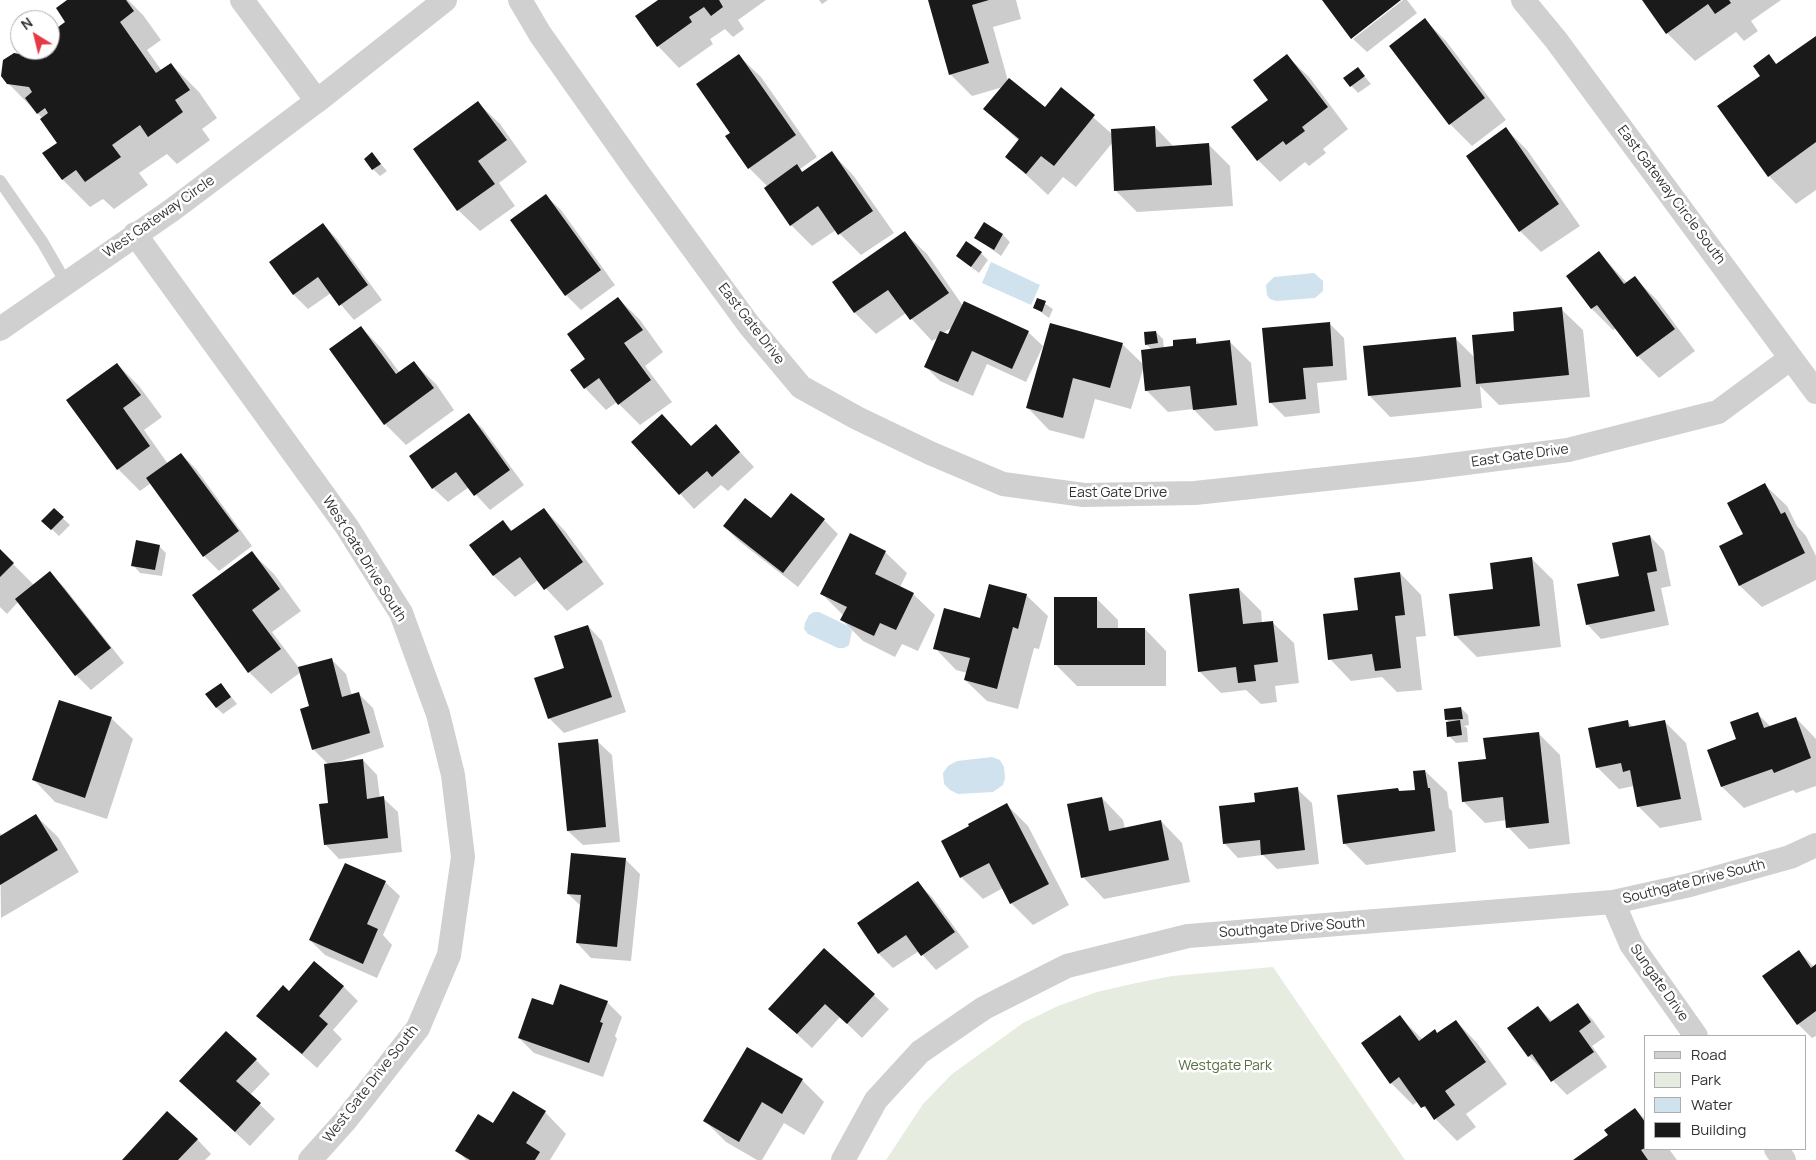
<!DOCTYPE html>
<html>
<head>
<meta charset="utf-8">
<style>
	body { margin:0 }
	#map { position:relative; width:1816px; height:1160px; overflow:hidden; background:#fff; font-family:Manrope,sans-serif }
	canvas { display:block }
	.legend { position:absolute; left:1644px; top:1035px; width:162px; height:115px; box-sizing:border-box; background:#fff; border:1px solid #adadad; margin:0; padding:6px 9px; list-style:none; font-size:15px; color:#333 }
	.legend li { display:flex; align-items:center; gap:10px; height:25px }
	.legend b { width:25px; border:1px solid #adadad }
	.north { position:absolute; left:10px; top:10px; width:50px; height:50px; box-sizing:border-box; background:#fff; border:1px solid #adadad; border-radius:50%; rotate:324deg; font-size:14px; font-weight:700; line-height:20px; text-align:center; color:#333 }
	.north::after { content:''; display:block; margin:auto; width:18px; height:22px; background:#e63946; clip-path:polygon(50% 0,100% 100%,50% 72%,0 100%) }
</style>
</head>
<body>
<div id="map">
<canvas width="1816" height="1160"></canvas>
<ul class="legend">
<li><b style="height:6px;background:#d0d0d0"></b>Road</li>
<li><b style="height:14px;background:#e6ecdf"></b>Park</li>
<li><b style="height:14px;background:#cfe2ee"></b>Water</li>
<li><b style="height:14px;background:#1a1a1a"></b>Building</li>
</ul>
<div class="north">N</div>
</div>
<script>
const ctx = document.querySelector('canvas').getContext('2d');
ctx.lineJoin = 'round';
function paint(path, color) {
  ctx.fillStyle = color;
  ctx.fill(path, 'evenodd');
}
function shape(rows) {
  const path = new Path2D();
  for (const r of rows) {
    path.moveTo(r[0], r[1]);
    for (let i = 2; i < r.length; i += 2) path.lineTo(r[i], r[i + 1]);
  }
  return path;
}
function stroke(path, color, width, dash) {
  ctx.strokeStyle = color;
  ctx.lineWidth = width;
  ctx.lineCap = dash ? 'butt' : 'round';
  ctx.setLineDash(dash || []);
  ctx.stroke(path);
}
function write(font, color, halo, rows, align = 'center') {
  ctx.font = font + ' Manrope,sans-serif';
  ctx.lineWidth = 5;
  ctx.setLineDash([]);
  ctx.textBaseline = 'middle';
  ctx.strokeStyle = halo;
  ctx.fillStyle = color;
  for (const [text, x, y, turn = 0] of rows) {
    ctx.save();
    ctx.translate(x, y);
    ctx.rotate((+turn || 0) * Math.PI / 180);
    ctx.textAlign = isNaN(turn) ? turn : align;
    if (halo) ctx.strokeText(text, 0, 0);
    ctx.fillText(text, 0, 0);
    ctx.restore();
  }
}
paint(shape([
	[1273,967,1405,1160,886,1160,923,1104,952,1074,1023,1023,1058,1006,1097,992,1136,983,1172,976]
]), '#e6ecdf');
paint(shape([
	[991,262,1040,285,1031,305,982,283],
	[1314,273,1323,281,1323,291,1315,298,1276,301,1270,299,1267,295,1266,285,1274,277],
	[814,612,819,612,848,626,852,631,849,645,844,648,838,648,808,634,804,629,805,623,809,615],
	[992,757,1000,760,1004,767,1005,778,1003,785,993,792,958,794,950,790,944,784,943,773,948,766,957,761]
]), '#cfe2ee');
paint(shape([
	[69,0,128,0,143,15,161,40,147,50,162,71,171,64,199,92,217,118,202,129,210,140,177,164,167,154,139,173,148,185,114,209,103,199,90,207,62,179,59,143,43,119,8,83,21,55,28,50,50,50,50,34,67,22],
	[660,0,766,0,738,20,744,29,733,37,725,29,710,39,713,44,679,68,658,46],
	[819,0,828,0,822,4],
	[929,0,1016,0,1021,19,993,27,1008,81,1045,109,1061,89,1112,134,1155,127,1174,147,1208,144,1230,166,1233,206,1137,212,1116,191,1113,142,1076,187,1063,177,1048,195,1007,157,1019,141,985,109,1003,87,972,96,950,74],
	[1403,0,1407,0,1417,13,1367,52,1353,39],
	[1643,0,1781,0,1751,21,1758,31,1744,41,1736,32,1695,61,1667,33],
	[1425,20,1446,41,1506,120,1472,146,1450,124,1390,46],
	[1816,37,1816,190,1796,204,1769,176,1762,76,1769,56,1777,65],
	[739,56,761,77,817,157,800,169,804,173,832,153,853,175,894,233,861,255,836,230,812,246,791,225,768,187,749,168,732,133],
	[1287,56,1309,77,1348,129,1323,149,1326,153,1309,166,1305,162,1280,182,1258,160,1233,127,1270,100],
	[1358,69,1371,84,1358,93,1345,79],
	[478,103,500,124,527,162,499,183,515,206,480,231,458,210],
	[1506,129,1527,150,1580,226,1541,252,1520,231],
	[372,154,387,171,380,176,373,169],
	[546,196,561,210,615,285,581,310,566,295,512,221],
	[323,224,337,239,382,300,354,320,331,293,308,309,294,295,270,262],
	[905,233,927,254,963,306,1028,332,1043,346,1026,382,987,364,973,396,940,381,925,366,939,337,932,341,906,313,876,334,855,313,834,283],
	[953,327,949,336,943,333],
	[1003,235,1010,242,1001,256,976,238],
	[981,253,988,260,979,273,957,256],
	[1599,253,1628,284,1635,278,1657,300,1695,351,1659,378,1638,356,1616,328,1613,330,1592,309,1567,276],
	[618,298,640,320,663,352,645,366,672,402,640,425,617,402,606,410,585,388,587,360],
	[1038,299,1053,309,1049,318,1034,307],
	[1561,309,1583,330,1590,397,1499,405,1480,386,1482,408,1390,417,1369,395,1456,339,1475,358,1516,332],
	[1329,323,1344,338,1347,380,1317,383,1320,413,1285,417,1270,402],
	[361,327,382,349,400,373,414,363,436,384,454,410,406,445,385,424],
	[1156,332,1163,339,1164,348,1175,347,1195,339,1201,345,1230,342,1251,363,1258,426,1215,431,1193,409,1168,412,1146,390,1144,366,1131,409,1095,399,1084,439,1049,430,1028,408,1122,344,1144,365,1152,350,1146,344],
	[117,364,139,386,162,417,144,430,168,464,181,454,196,469,252,546,219,571,204,556,151,483,140,491,118,469,68,400],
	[468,414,483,429,524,485,490,510,469,487,448,502,433,488],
	[716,426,754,467,728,491,721,485,694,509,633,442,692,447],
	[1765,485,1787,506,1797,526,1806,536,1816,556,1816,580,1762,607,1740,586,1720,547,1744,534],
	[544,509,565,531,604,584,567,611,538,580,515,597,494,576,503,522,513,531],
	[54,510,70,525,59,536,43,521],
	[771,520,824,520,838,534,798,587,739,541,724,526],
	[1650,536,1664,551,1671,586,1661,588,1669,625,1601,639,1587,624],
	[159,546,166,553,162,576,140,573,133,565],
	[0,551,34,585,50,573,64,587,124,663,91,690,76,675,18,602,7,614,0,607],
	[885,552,907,573,900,587,913,594,935,615,918,651,902,644,895,657,863,641,842,620,844,616,822,594],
	[252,553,274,574,301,611,272,632,299,668,331,659,346,674,352,696,359,694,373,708,384,747,332,764,363,760,377,775,380,798,383,798,398,812,402,852,339,859,325,844,329,804,328,764,313,749,311,707,301,672,271,694,249,672,193,595],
	[1532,559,1553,580,1561,647,1477,657,1455,635,1494,590],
	[1400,573,1421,595,1426,636,1416,637,1422,690,1397,692,1382,677,1351,681,1330,659,1359,611],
	[1239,589,1261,611,1262,623,1272,622,1294,643,1299,683,1275,686,1277,702,1261,704,1246,690,1221,693,1199,671],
	[1026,595,1048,616,1039,649,1034,648,1018,709,987,701,965,680,967,673,956,670,935,648],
	[1097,599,1118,620,1118,629,1145,629,1166,651,1166,686,1077,686,1055,664],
	[588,626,602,641,626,712,564,733,549,718,566,669],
	[221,684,237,704,223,714,216,707],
	[1461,708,1468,715,1469,725,1464,726,1467,728,1468,742,1456,743,1449,736,1450,723,1447,720],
	[1758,714,1771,727,1796,718,1816,739,1816,786,1796,793,1793,790,1744,808,1722,787,1709,750,1738,740],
	[111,718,133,739,107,819,55,802,34,780],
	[1627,721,1634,728,1665,722,1686,743,1702,820,1660,828,1638,806,1634,786,1619,789,1597,767],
	[1538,733,1560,755,1570,844,1529,849,1508,827,1507,820,1485,823,1463,801,1487,760],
	[597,741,612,755,620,842,583,845,568,831],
	[1425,771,1447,792,1449,808,1452,811,1456,852,1366,865,1344,843,1398,789,1401,792,1416,791],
	[1297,789,1312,803,1319,864,1277,869,1263,855,1238,858,1224,843,1256,803],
	[1102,798,1123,820,1125,829,1161,821,1182,843,1190,882,1104,899,1083,877],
	[1007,805,1028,826,1069,905,1033,925,1011,903,1003,888,983,899,961,877],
	[36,816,58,837,79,872,1,918,0,833,3,836],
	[625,859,640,874,631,961,591,958,577,943,581,906,568,894],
	[385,882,400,896,383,935,392,945,377,978,325,955,310,940],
	[917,882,932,897,969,947,936,970,919,951,893,968,878,953],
	[824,949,889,1009,862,1038,840,1017,812,1048,770,1009],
	[1799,951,1814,967,1816,966,1816,1036,1812,1038,1798,1024],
	[343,986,358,1001,333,1030,342,1039,317,1068,258,1016,289,992],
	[607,1002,622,1017,615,1036,617,1039,603,1077,534,1053,519,1038,553,1007],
	[1578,1005,1592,1019,1605,1037,1592,1046,1607,1067,1567,1095,1529,1056,1509,1028,1538,1007,1553,1022],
	[1400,1017,1423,1040,1438,1034,1456,1021,1477,1043,1507,1084,1466,1114,1476,1127,1457,1141,1418,1101,1413,1105,1391,1083,1363,1044],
	[256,1060,270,1074,250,1095,275,1119,250,1146,196,1096],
	[802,1080,824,1102,804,1135,784,1123,762,1160,757,1160,726,1142,705,1121],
	[1635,1109,1645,1119,1645,1149,1669,1149,1677,1160,1575,1160,1609,1135],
	[545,1112,566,1134,550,1160,466,1160,457,1150,494,1125],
	[197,1139,211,1154,205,1160,123,1160]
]), '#0003');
paint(shape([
	[67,0,126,0,134,11,120,22,156,73,171,63,190,90,175,100,183,112,148,137,140,125,112,145,121,157,85,182,76,170,62,180,42,153,57,143,40,119,48,113,45,108,37,114,25,98,32,92,29,87,7,84,1,76,3,60,14,53,20,54,26,50,50,50,50,33,65,22,56,8],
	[658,0,719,0,723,7,711,16,704,7,689,17,692,22,657,47,635,16],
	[928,0,989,0,972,5,989,63,949,75],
	[1322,0,1401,0,1351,39],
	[1642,0,1729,0,1731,3,1715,14,1708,4,1666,34],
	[1425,18,1485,98,1449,125,1389,46],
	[1816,36,1816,142,1768,177,1717,106,1760,76,1753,66,1769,54,1776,64],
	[739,54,796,135,748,169,725,136,730,133,696,84],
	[1287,54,1328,107,1302,127,1305,131,1286,145,1283,141,1257,161,1231,127,1268,100,1253,80],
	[1358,67,1365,76,1350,87,1343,78],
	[1009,78,1045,107,1061,87,1095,115,1054,166,1041,156,1026,174,1005,157,1019,139,983,109],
	[478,101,507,140,478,161,495,184,457,211,413,149],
	[1155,126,1156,147,1209,143,1212,185,1114,191,1111,129],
	[1506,127,1559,204,1519,232,1466,156],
	[832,151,873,211,838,235,818,206,790,226,764,188,797,164,802,172],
	[372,152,381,164,372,170,364,159],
	[546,194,601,270,565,296,510,220],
	[984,222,1003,234,994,250,974,238],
	[323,223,368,285,339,306,318,277,293,295,269,262],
	[905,231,949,293,910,320,888,290,854,313,832,282],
	[966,241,982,252,971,267,956,256],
	[1599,251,1624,284,1635,276,1675,329,1637,357,1597,305,1591,309,1566,276],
	[618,297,643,330,624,343,651,380,618,405,599,378,584,389,570,370,585,359,567,334],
	[1037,298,1046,301,1042,312,1033,308],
	[964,301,1029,331,1012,369,972,351,958,382,924,367,940,331,948,334],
	[1562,307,1569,375,1476,384,1472,335,1514,331,1513,312],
	[1330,322,1333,366,1303,368,1306,399,1269,403,1262,328],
	[1050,323,1123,343,1110,388,1073,378,1063,418,1026,408],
	[361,326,396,374,414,361,434,388,384,425,329,349],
	[1156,331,1158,343,1145,345,1144,332],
	[1456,337,1461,387,1368,396,1363,346],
	[1196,338,1196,344,1230,340,1237,405,1193,410,1190,386,1145,391,1141,350,1173,346,1173,340],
	[117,363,141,395,123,408,150,446,117,470,66,400],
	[469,413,510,470,474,496,456,472,432,489,409,456],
	[662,414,691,446,716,424,740,452,712,477,707,471,679,495,631,442],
	[181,453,239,531,203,557,146,478],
	[1765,483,1781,514,1785,512,1805,553,1739,586,1719,546,1743,534,1727,503],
	[791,493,825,519,783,573,723,526,745,498,771,518],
	[54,508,64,517,51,530,41,521],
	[544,508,583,562,544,590,520,557,493,576,469,545,503,520,511,531],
	[850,533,886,551,875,574,914,593,896,630,880,623,874,636,840,620,847,607,820,594],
	[1650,535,1657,571,1647,573,1655,611,1586,625,1577,584,1619,576,1612,543],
	[136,540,160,545,155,570,131,566],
	[0,549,14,563,0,577],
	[252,551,280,589,252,610,281,649,248,673,192,595],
	[1532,557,1540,626,1454,636,1449,594,1493,589,1490,563],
	[50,571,111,648,75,676,15,599],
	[1400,572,1405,615,1395,616,1401,668,1375,671,1372,654,1328,660,1323,614,1358,610,1354,578],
	[989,584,1027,594,1018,629,1013,627,997,689,964,680,970,658,933,649,944,608,980,618],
	[1239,588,1243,624,1273,621,1278,662,1254,665,1256,681,1238,683,1236,667,1198,672,1189,594],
	[1054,597,1097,597,1097,628,1145,628,1145,665,1054,665],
	[588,625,612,697,548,719,534,678,564,668,554,636],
	[332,658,342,697,359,692,370,733,312,750,300,709,309,706,298,667],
	[221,683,231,697,216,708,205,694],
	[59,700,112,717,85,798,32,780],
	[1461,707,1463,719,1445,720,1444,709],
	[1758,712,1764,728,1796,717,1811,758,1774,773,1772,769,1721,787,1707,750,1736,739,1730,722],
	[1460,720,1462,735,1447,737,1446,722],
	[1628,720,1629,727,1665,720,1681,799,1637,807,1630,770,1623,772,1621,763,1596,768,1588,728],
	[1539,732,1549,823,1506,828,1503,797,1462,802,1458,762,1486,759,1483,738],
	[598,739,606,827,567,831,558,743],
	[363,759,367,799,384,796,388,838,324,845,319,804,328,803,324,764],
	[1425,770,1428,788,1430,788,1435,831,1343,844,1337,795,1398,788,1399,791,1415,790,1413,771],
	[1298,787,1305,850,1261,855,1260,840,1223,844,1219,806,1255,802,1254,793],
	[1102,797,1109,831,1161,820,1169,860,1081,878,1067,804],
	[1007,803,1049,884,1010,904,989,863,960,878,941,841,969,826,968,824],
	[36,814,58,850,0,885,0,836],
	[571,853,626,858,617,947,576,943,581,895,567,894],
	[345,863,386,881,367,924,378,929,363,964,309,940],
	[918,881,955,932,921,956,906,935,878,954,857,923],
	[824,948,875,994,847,1024,825,1004,797,1034,768,1009],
	[1799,950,1811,968,1816,964,1816,1011,1797,1025,1762,976],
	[314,961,344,986,319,1016,328,1024,302,1054,256,1016,283,985,289,991],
	[560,984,608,1001,600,1022,603,1023,589,1063,518,1038,532,998,553,1005],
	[1578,1003,1591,1022,1579,1031,1594,1052,1551,1082,1532,1054,1528,1057,1507,1028,1538,1006,1550,1022],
	[1400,1015,1419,1041,1435,1029,1437,1033,1456,1020,1486,1062,1445,1091,1455,1105,1434,1120,1425,1106,1421,1108,1399,1077,1390,1084,1361,1043],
	[226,1031,257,1059,236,1081,261,1103,235,1132,179,1081],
	[747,1047,803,1079,782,1114,762,1102,739,1142,703,1121],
	[513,1091,546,1111,526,1143,540,1152,535,1160,470,1160,455,1151,478,1114,493,1123],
	[1635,1108,1645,1122,1645,1148,1641,1150,1648,1160,1573,1160,1608,1135,1604,1130],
	[167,1111,198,1139,178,1160,122,1160]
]), '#1a1a1a');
stroke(shape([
	[0,181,43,243,66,283]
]), '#d0d0d0', 12);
stroke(shape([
	[242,0,317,101],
	[520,0,540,34,638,173,749,325,801,387,857,418,930,453,1003,484,1084,495,1195,493,1419,469,1568,450,1718,412,1791,358],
	[1523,0,1556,40,1816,392],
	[135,234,347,527,401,613,438,714,453,775,463,857,449,955,418,1028,345,1121,310,1160],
	[0,329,172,210,317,101,445,0],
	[1613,902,1631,944,1696,1036],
	[1776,1149,1784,1160],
	[843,1160,876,1100,920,1052,984,1008,1067,966,1188,936,1613,902,1690,885,1790,857,1816,845]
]), '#d0d0d0', 24);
write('14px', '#333', '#fff', [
	["East Gateway Circle South",1671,195,53],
	["West Gateway Circle",159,217,-35],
	["East Gate Drive",751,324,52],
	["East Gate Drive",1520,456,-8],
	["East Gate Drive",1118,493],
	["West Gate Drive South",364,559,58],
	["Southgate Drive South",1694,882,-14],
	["Southgate Drive South",1292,928,-4],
	["Sungate Drive",1659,983,55],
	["West Gate Drive South",371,1084,-52]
]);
write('14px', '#56703f', '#fff', [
	["Westgate Park",1225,1066]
]);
</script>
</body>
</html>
